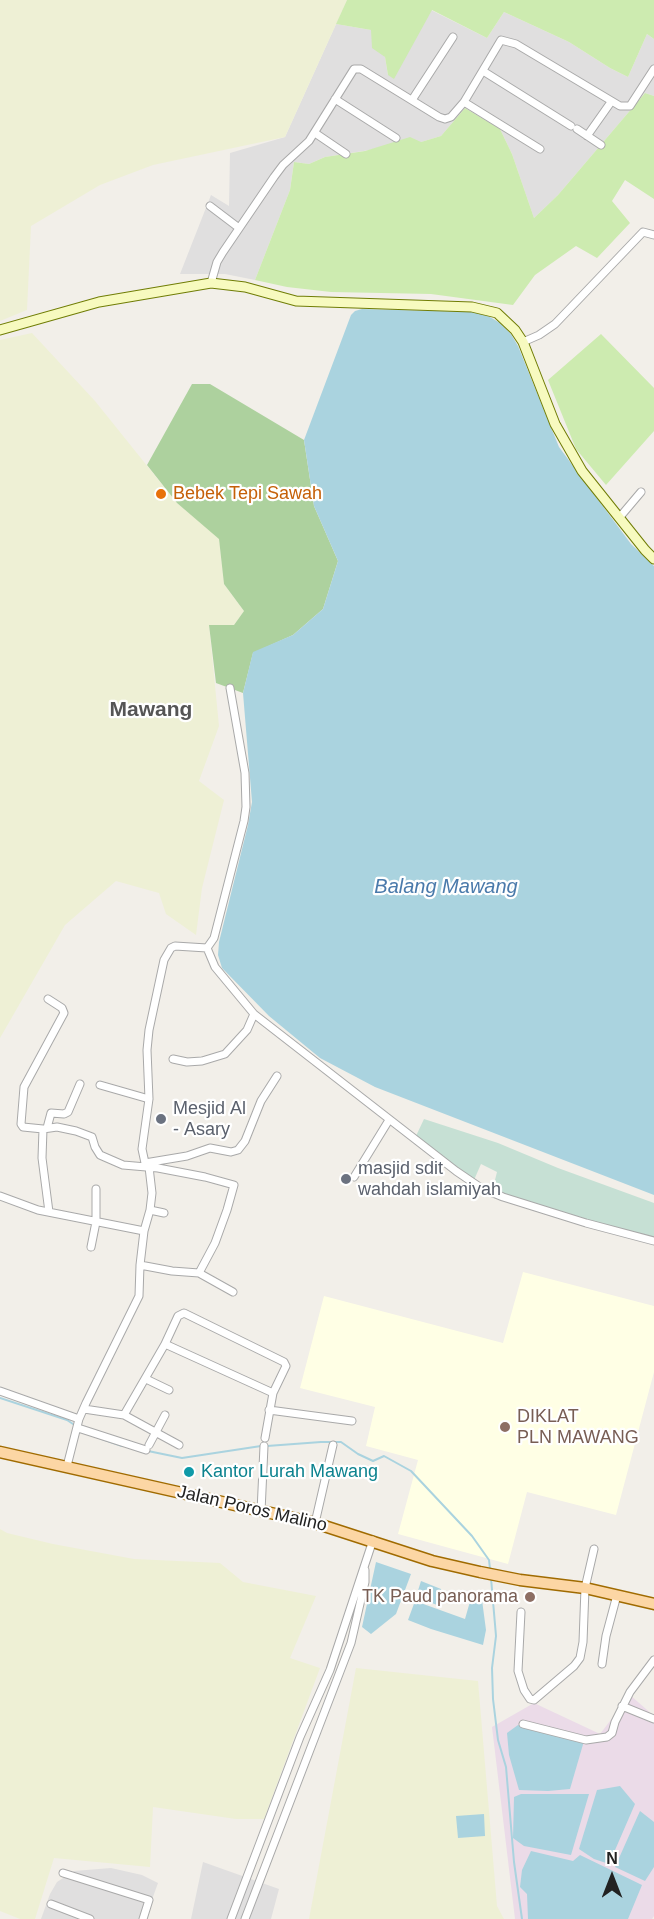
<!DOCTYPE html>
<html>
<head>
<meta charset="utf-8">
<style>
	body { margin:0 }
	#map { position:relative; width:654px; height:1919px; overflow:hidden; background:#f2efe9; font-family:Arial,sans-serif }
	canvas { display:block }
	.north { position:absolute; left:582px; top:1847px; width:60px; height:60px; -webkit-text-stroke:4px #fff; paint-order:stroke; rotate:0deg; font-size:16px; font-weight:700; line-height:24px; text-align:center; color:#222 }
	.north::after { content:''; display:block; margin:auto; width:21px; height:27px; background:#222; clip-path:polygon(50% 0,100% 100%,50% 72%,0 100%) }
</style>
</head>
<body>
<div id="map">
<canvas width="654" height="1919"></canvas>
<div class="north">N</div>
</div>
<script>
const ctx = document.querySelector('canvas').getContext('2d');
ctx.lineJoin = 'round';
function paint(path, color) {
  ctx.fillStyle = color;
  ctx.fill(path, 'evenodd');
}
function shape(rows) {
  const path = new Path2D();
  for (const r of rows) {
    path.moveTo(r[0], r[1]);
    for (let i = 2; i < r.length; i += 2) path.lineTo(r[i], r[i + 1]);
  }
  return path;
}
function stroke(path, color, width, dash) {
  ctx.strokeStyle = color;
  ctx.lineWidth = width;
  ctx.lineCap = dash ? 'butt' : 'round';
  ctx.setLineDash(dash || []);
  ctx.stroke(path);
}
function write(font, color, halo, rows, align = 'center') {
  ctx.font = font + ' Arial,sans-serif';
  ctx.lineWidth = 4.5;
  ctx.setLineDash([]);
  ctx.textBaseline = 'middle';
  ctx.strokeStyle = halo;
  ctx.fillStyle = color;
  for (const [text, x, y, turn = 0] of rows) {
    ctx.save();
    ctx.translate(x, y);
    ctx.rotate((+turn || 0) * Math.PI / 180);
    ctx.textAlign = isNaN(turn) ? turn : align;
    if (halo) ctx.strokeText(text, 0, 0);
    ctx.fillText(text, 0, 0);
    ctx.restore();
  }
}
paint(shape([
	[431,10,487,38,504,12,569,42,610,68,628,77,647,34,654,39,654,96,645,93,558,195,534,218,512,154,500,129,465,108,441,136,421,142,325,157,309,164,294,162,290,190,255,280,225,274,180,274,211,195,229,206,230,153,285,137,336,24,371,30,385,57,388,75],
	[203,1862,279,1889,271,1919,191,1919],
	[111,1868,142,1875,158,1883,145,1919,41,1919,50,1894,57,1882,74,1871]
]), '#e0dfdf');
paint(shape([
	[630,1695,654,1716,654,1916,652,1919,515,1919,492,1727,534,1703,600,1734]
]), '#ebdbe8');
paint(shape([
	[523,1272,654,1306,654,1372,616,1515,527,1492,508,1564,398,1534,418,1460,366,1446,375,1407,300,1388,324,1296,503,1343]
]), '#ffffe5');
paint(shape([
	[0,0,347,0,285,137,153,165,100,185,31,226,27,310,0,321],
	[32,333,95,401,177,503,219,538,224,584,244,611,234,625,209,625,219,726,199,781,224,800,202,888,196,935,166,914,159,893,116,881,65,925,0,1038,0,340],
	[0,1529,7,1533,53,1544,134,1559,220,1563,243,1582,316,1596,290,1658,320,1668,264,1819,236,1819,153,1807,150,1867,54,1858,35,1919,20,1919,0,1911],
	[356,1668,478,1681,497,1906,504,1919,309,1919]
]), '#eef0d5');
paint(shape([
	[347,0,654,0,654,39,647,34,628,77,610,68,569,42,504,12,487,38,432,10,394,79,388,75,385,57,372,48,371,30,336,24],
	[645,93,654,96,654,199,625,180,612,201,630,223,597,258,576,246,535,275,513,305,431,294,331,292,287,287,255,280,290,190,294,162,309,164,325,157,365,151,410,137,421,142,441,136,465,108,500,129,512,154,534,218,558,195],
	[601,334,654,388,654,431,606,485,576,449,548,380]
]), '#cdebb0');
paint(shape([
	[192,384,210,384,304,440,314,506,338,561,323,609,293,635,253,653,243,693,216,683,209,625,234,625,244,611,224,584,219,539,177,503,147,465]
]), '#add19e');
paint(shape([
	[424,1119,498,1143,558,1168,654,1203,654,1237,614,1228,492,1192,497,1172,481,1164,474,1180,441,1158,416,1136]
]), '#c6e0d4');
paint(shape([
	[362,309,475,312,490,317,500,323,511,334,518,346,559,447,631,544,654,566,654,1195,375,1087,320,1058,269,1016,222,968,218,955,219,942,248,825,252,802,243,693,253,652,293,635,323,609,338,561,314,506,304,440,351,315,355,311],
	[376,1562,411,1574,396,1614,371,1634,362,1627],
	[421,1581,441,1589,437,1605,416,1597],
	[471,1598,482,1600,486,1630,483,1645,431,1629,408,1620,415,1601,465,1619],
	[518,1725,584,1741,570,1789,548,1791,519,1790,509,1755,507,1733],
	[620,1786,635,1804,609,1864,594,1859,579,1849,597,1790],
	[521,1794,589,1794,571,1855,524,1846,513,1838,514,1797],
	[640,1811,654,1822,654,1867,645,1881,615,1867],
	[484,1814,485,1836,458,1838,456,1816],
	[531,1851,573,1861,580,1855,642,1885,628,1919,528,1919,527,1894,520,1887,522,1870]
]), '#aad3df');
stroke(shape([
	[0,1398,67,1420,76,1426],
	[91,1435,122,1446],
	[267,1446,321,1442,341,1442,358,1454,373,1461,384,1456,411,1471,472,1536,489,1560,490,1569],
	[148,1451,182,1458,261,1446],
	[491,1578,496,1636,492,1668,493,1699,498,1740,506,1767,514,1862,522,1919]
]), '#aad3df', 2);
const street = shape([
	[483,71,571,126],
	[335,99,396,138],
	[412,100,453,37],
	[464,102,540,149],
	[577,129,601,145],
	[315,133,346,154],
	[587,136,611,102],
	[210,206,239,228],
	[211,283,217,262,223,252,274,177,283,165,309,141,354,69,361,69,439,117,445,119,451,117,464,102,501,40,516,44,620,106,630,106,654,69],
	[523,342,539,335,555,324,643,232,654,235],
	[619,518,641,492],
	[230,688,245,773,246,807,244,821,214,938,207,948,215,967,254,1014,456,1171,481,1188,503,1197,586,1223,654,1241],
	[48,999,62,1008,64,1013,24,1087,21,1124,23,1127,43,1129,57,1127,76,1131,92,1137,95,1147,100,1155,123,1165,158,1168,205,1177,234,1185,227,1210,215,1243,199,1273,172,1271,140,1265],
	[173,1059,187,1062,202,1061,225,1054,247,1030,254,1014],
	[100,1085,149,1099],
	[47,1128,51,1113,64,1114,68,1112,80,1084],
	[43,1129,42,1158,49,1212],
	[145,1163,187,1156,210,1148,231,1152,238,1150,245,1141,261,1101,277,1076],
	[354,1177,389,1120],
	[0,1196,38,1210,144,1231],
	[150,1210,164,1213],
	[91,1247,96,1222,96,1189],
	[199,1273,233,1292],
	[165,1344,178,1316,184,1313,284,1362,286,1366,273,1393,265,1438],
	[146,1379,169,1390],
	[0,1391,79,1419],
	[84,1409,124,1415,165,1344,273,1393],
	[269,1410,352,1421],
	[124,1415,179,1445],
	[78,1428,146,1450],
	[149,1445,165,1415],
	[67,1466,79,1419,86,1403,139,1296,140,1265,144,1231,150,1210,152,1193,149,1167,145,1163,142,1149,149,1099,147,1050,149,1030,164,960,171,948,175,946,207,948],
	[261,1512,264,1446],
	[315,1523,333,1445],
	[521,1612,518,1671,524,1690,530,1699,534,1700,574,1666,580,1658,583,1642,585,1588,594,1549],
	[602,1664,606,1636,617,1595],
	[622,1706,654,1719],
	[523,1724,586,1740,607,1737,612,1733,615,1722,630,1692,654,1660],
	[63,1873,149,1900,143,1919],
	[51,1904,90,1919],
	[231,1919,300,1737,330,1670,373,1540],
	[245,1919,351,1643,365,1582,365,1570]
]);
const secondary = shape([
	[0,330,99,302,211,283,245,287,296,301,472,307,497,313,515,330,523,342,555,424,582,471,645,550,654,559]
]);
const primary = shape([
	[0,1452,315,1523,432,1561,480,1572,520,1580,585,1588,654,1604]
]);
stroke(street, '#a9a9a9', 9);
stroke(secondary, '#707d05', 11);
stroke(primary, '#a06b00', 13);
stroke(street, '#fff', 7);
stroke(secondary, '#f7fabf', 9);
stroke(primary, '#fcd6a4', 10);
for (const [x, y, r, color] of [
	[161,494,6,"#e8710a"],
	[161,1119,6,"#6b7280"],
	[346,1179,6,"#6b7280"],
	[505,1427,6,"#8d6e63"],
	[189,1472,6,"#0f9aa8"],
	[530,1597,6,"#8d6e63"]
]) {
  const dot = new Path2D();
  dot.arc(x, y, r, 0, 2 * Math.PI);
  ctx.fillStyle = color;
  ctx.fill(dot);
  stroke(dot, '#fff', 2);
}
write('18px', '#c56008', '#fff', [
	["Bebek Tepi Sawah",173,494]
], 'left');
write('18px', '#5b616d', '#fff', [
	["Mesjid Al",173,1109],
	["- Asary",173,1130],
	["masjid sdit",358,1169],
	["wahdah islamiyah",358,1190]
], 'left');
write('18px', '#785e54', '#fff', [
	["DIKLAT",517,1417],
	["PLN MAWANG",517,1438],
	["TK Paud panorama",518,1597,"right"]
], 'left');
write('18px', '#0d838f', '#fff', [
	["Kantor Lurah Mawang",201,1472]
], 'left');
write('18px', '#222', '#fff', [
	["Jalan Poros Malino",252,1509,13]
]);
write('italic 20px', '#4a7aab', '#fff', [
	["Balang Mawang",446,887]
]);
write('bold 21px', '#555', '#fff', [
	["Mawang",151,710]
]);
</script>
</body>
</html>
